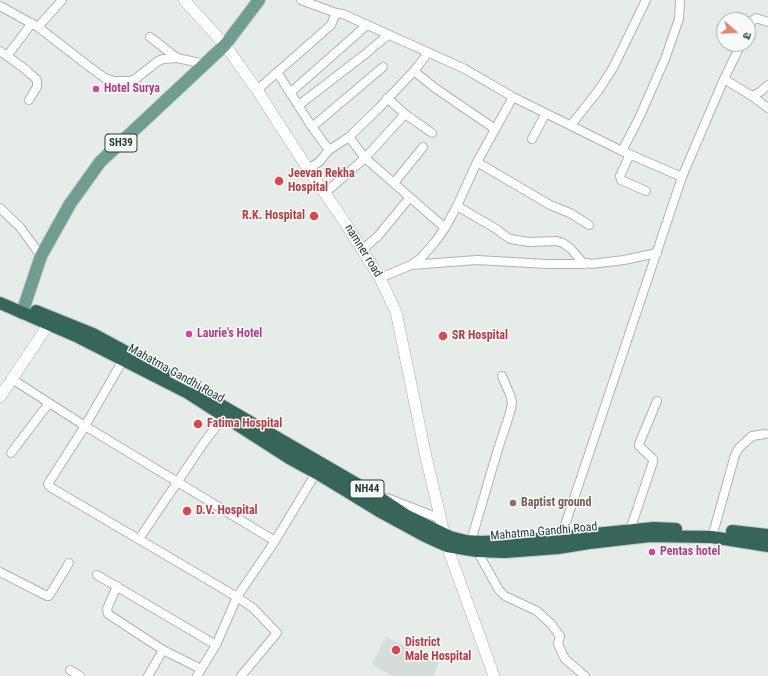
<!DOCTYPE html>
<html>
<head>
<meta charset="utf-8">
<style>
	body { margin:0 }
	#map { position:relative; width:768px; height:676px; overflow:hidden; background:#e6ede9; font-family:"Roboto Condensed","Noto Sans Devanagari",sans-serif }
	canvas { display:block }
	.north { position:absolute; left:716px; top:12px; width:40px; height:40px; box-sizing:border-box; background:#f6faf8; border:1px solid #a3aeaa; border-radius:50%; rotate:109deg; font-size:11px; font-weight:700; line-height:16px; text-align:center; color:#263d36 }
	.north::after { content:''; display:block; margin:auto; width:14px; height:18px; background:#e3836e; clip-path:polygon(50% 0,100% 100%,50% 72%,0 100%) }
</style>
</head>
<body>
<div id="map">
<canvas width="768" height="676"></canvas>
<div class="north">उ</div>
</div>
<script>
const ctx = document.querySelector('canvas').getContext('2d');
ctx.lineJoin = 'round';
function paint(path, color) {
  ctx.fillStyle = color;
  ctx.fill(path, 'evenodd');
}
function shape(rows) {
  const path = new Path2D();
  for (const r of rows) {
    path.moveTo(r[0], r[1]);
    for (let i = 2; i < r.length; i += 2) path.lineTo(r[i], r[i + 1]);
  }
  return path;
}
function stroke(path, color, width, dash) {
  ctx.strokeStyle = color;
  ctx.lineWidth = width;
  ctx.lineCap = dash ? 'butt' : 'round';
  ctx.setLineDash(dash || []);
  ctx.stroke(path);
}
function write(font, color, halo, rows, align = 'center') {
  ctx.font = font + ' "Roboto Condensed",sans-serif';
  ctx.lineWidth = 3;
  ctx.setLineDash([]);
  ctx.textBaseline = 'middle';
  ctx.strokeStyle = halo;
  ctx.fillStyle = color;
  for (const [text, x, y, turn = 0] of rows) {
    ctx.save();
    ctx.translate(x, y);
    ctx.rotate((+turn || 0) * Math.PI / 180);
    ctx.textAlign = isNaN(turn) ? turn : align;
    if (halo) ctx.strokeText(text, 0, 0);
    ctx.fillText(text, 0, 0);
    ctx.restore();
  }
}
paint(shape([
	[386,637,439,663,433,676,393,676,372,665]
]), '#d4ddd8');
const street = shape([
	[301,0,336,13,343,14,465,69,513,97,622,151,682,177],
	[0,6,38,27,91,68,105,78,113,81,129,81,134,80,158,61,163,59,177,58,205,64],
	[38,27,62,0],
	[748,30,752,21,756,18,768,22],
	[150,37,177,58],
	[0,51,25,69,37,80,37,87,29,100],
	[7,56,32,23],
	[414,71,435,88,495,129],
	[277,72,312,127,329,150],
	[724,79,741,44],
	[257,90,331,25,336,13],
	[291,92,367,25],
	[752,96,768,108],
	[387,98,405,114,432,133],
	[299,105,364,55,388,35],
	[571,125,598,91,613,68,646,0],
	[312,127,383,67],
	[349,137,365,158,445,228],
	[532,139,546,113],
	[622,151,640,116,665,59,679,19,680,0],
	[630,154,620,176,621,180,646,191],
	[477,162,550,205,570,213,589,225],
	[308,169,319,162,329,150,349,137,379,108,414,71,428,53],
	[394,183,423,147],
	[325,193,365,158,405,114],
	[457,206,493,227,510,239,529,242,557,241,563,243,571,249,584,264],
	[0,208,20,227,41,256],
	[362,250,378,236,410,197],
	[411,265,477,260,547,264,584,264,588,263,591,264,624,260,657,253],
	[380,278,411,265,421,258,435,242,445,228,457,206,477,162,513,97],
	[123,360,85,426,48,484,50,487,237,597,216,645,197,676],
	[12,379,85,426,275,541],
	[11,453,49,403],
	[387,498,441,519],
	[630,530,653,462,653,459,639,446,639,444,657,401],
	[714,530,735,455,739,448,752,436,765,434],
	[561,537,682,177,724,79,752,96,760,92,768,85],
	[139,539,203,444,224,416],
	[471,541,498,449,510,413,512,403,511,397,502,376],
	[477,551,499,590,505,596,537,611,551,624,560,636,558,644,565,659,585,676],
	[0,572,47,596,49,596,69,563],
	[97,575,216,645],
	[117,586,107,609,108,614,163,650,201,669],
	[70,670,80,676],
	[148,676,163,650],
	[241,676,277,633,253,608,237,597,275,541,316,473]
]);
const secondary = shape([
	[184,0,225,45,257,90,308,169,344,221,380,278,396,312,426,457,447,546,494,676],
	[0,397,48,325,51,317]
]);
const primary = shape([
	[22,313,41,256,70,204,100,162,225,45,259,0]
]);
const highway = shape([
	[0,303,76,336,188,393,289,458,320,475,379,511,425,536,447,546,477,551,505,552,558,548,589,543,650,536,712,537,768,546],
	[36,311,93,334,165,373],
	[195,390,374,494,407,516,450,537,466,541,482,542,555,538,654,528,676,529],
	[732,531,768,535]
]);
stroke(street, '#a9b5b0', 10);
stroke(secondary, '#a2b5ad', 12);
stroke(primary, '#c2c9c7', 14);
stroke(highway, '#c2c9c7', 14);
stroke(street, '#fff', 8);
stroke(secondary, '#fff', 11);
stroke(primary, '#6f9d8f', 12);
stroke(highway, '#356659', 12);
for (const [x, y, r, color] of [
	[96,89,4,"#d1479c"],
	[279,181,5,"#e0444e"],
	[314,216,5,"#e0444e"],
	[189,334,4,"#d1479c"],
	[443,336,5,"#e0444e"],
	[198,424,5,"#e0444e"],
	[513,503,4,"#8d6e63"],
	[187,511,5,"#e0444e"],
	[652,552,4,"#d1479c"],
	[396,650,5,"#e0444e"]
]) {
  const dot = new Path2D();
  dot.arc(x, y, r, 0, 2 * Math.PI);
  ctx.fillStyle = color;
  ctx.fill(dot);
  stroke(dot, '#f6faf8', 1.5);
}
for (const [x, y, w] of [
	[121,143,32],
	[367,489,34]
]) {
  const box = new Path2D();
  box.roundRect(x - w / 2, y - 9, w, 18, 3);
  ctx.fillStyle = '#f6faf8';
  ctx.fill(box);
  stroke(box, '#263d36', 1);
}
write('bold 11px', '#263d36', null, [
	["SH39",121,143],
	["NH44",367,489]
]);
write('bold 12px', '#b23c85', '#f6faf8', [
	["Hotel Surya",104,89],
	["Laurie's Hotel",197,334],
	["Pentas hotel",660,552]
], 'left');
write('bold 12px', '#be3a42', '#f6faf8', [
	["Jeevan Rekha",288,174],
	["Hospital",288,188],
	["R.K. Hospital",305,216,"right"],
	["SR Hospital",452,336],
	["Fatima Hospital",207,424],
	["D.V. Hospital",196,511],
	["District",405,643],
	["Male Hospital",405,657]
], 'left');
write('12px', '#263d36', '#f6faf8', [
	["namner road",363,251,58],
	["Mahatma Gandhi Road",176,374,29],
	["Mahatma Gandhi Road",544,532,-5]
]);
write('bold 12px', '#785e54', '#f6faf8', [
	["Baptist ground",521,503]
], 'left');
</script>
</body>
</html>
